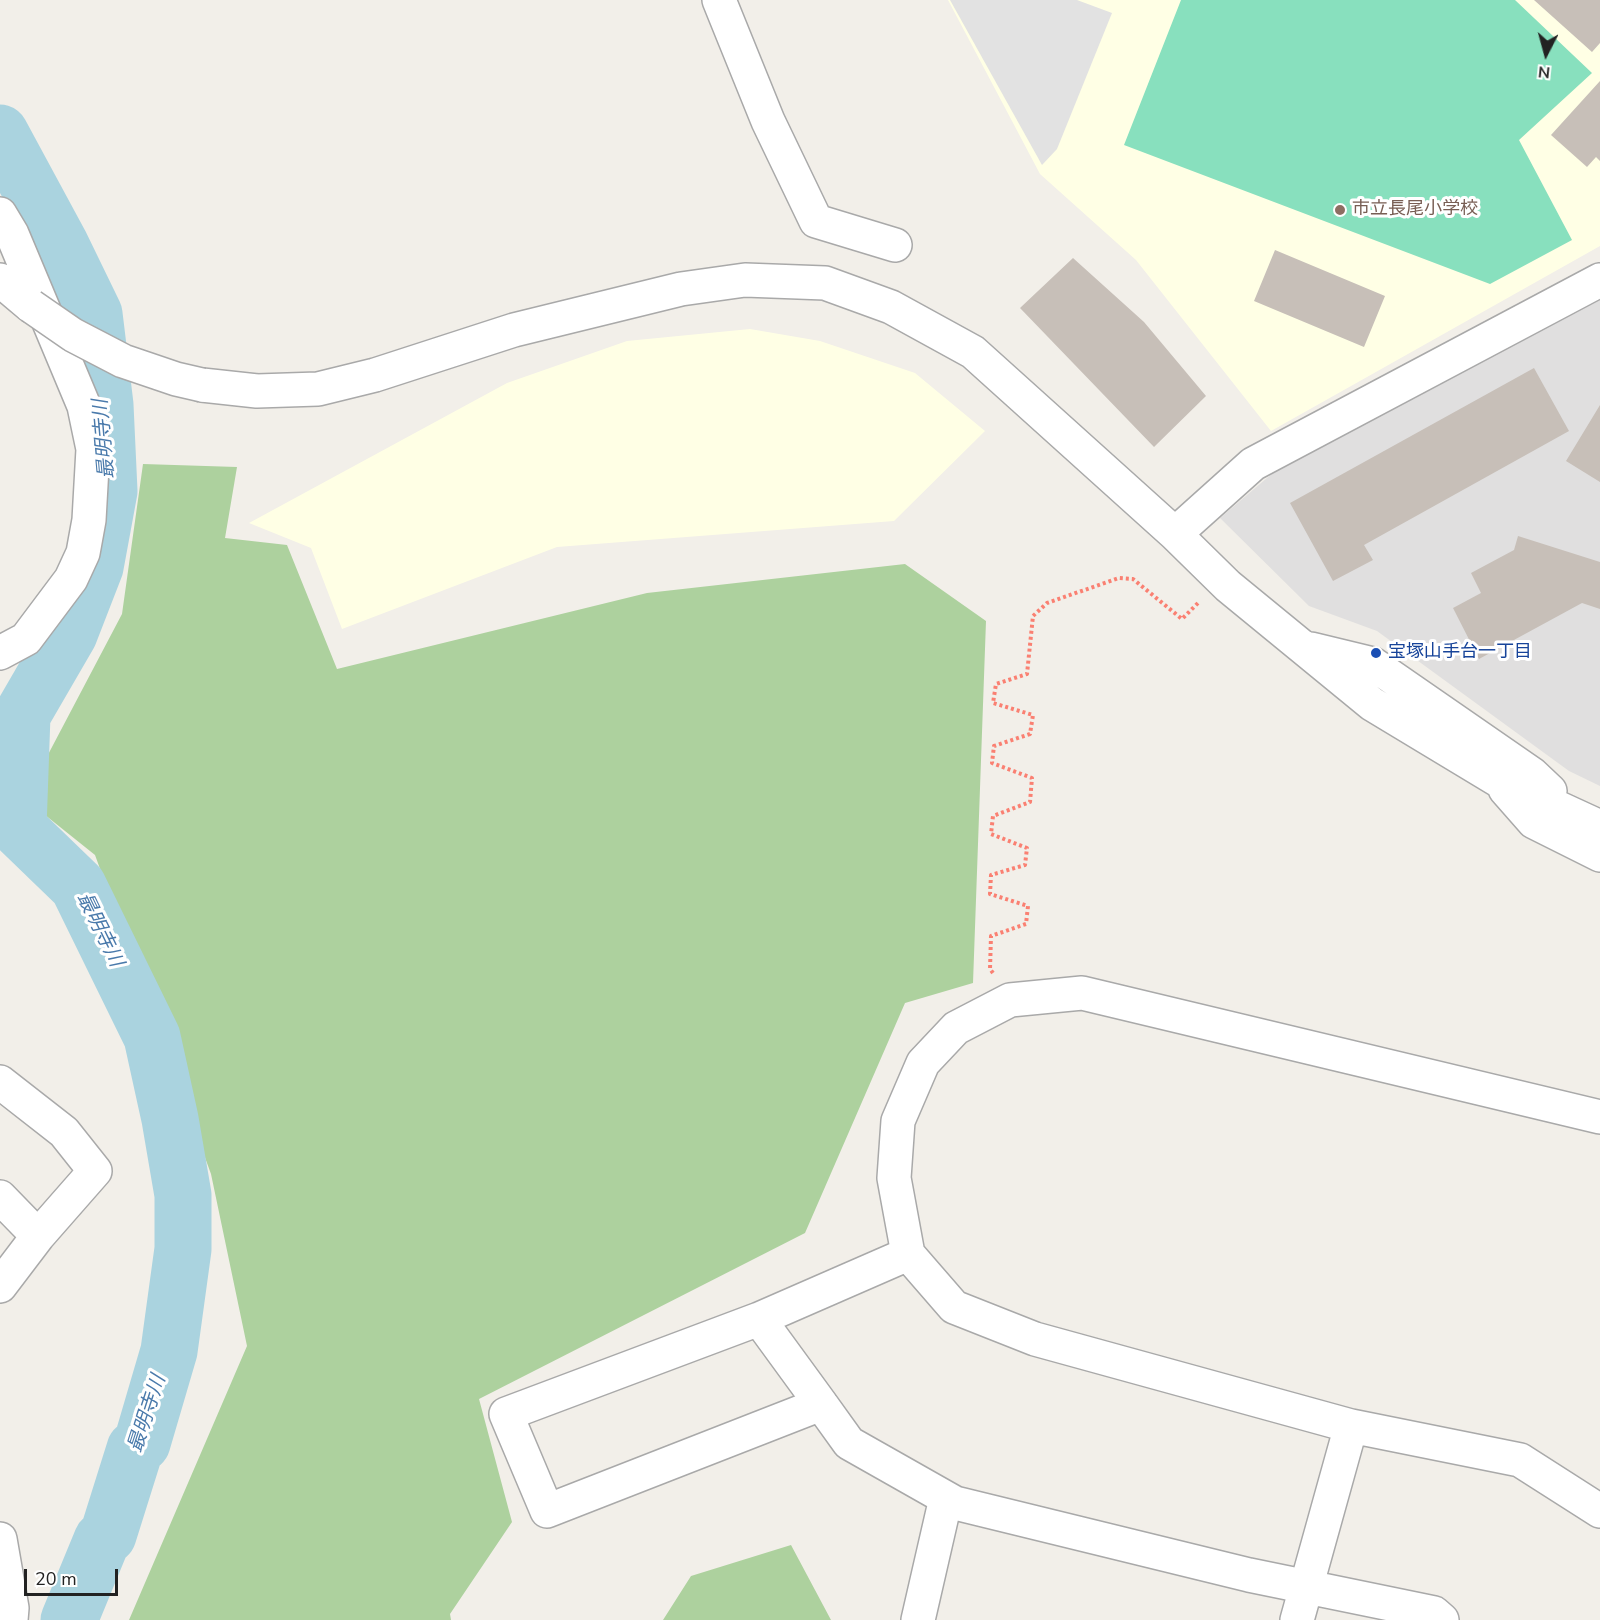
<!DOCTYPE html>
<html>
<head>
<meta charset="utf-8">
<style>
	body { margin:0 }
	#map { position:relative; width:1600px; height:1620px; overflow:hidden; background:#f2efe9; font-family:"Nunito Sans",sans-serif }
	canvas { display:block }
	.north { position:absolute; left:1516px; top:24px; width:60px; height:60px; -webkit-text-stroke:4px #fff; paint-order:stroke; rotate:186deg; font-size:16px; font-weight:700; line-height:24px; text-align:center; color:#222 }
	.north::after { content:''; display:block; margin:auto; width:21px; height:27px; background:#222; clip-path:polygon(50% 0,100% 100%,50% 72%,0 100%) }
	.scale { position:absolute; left:24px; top:1569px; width:94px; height:27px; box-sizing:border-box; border:3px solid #222; border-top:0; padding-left:8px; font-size:18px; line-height:21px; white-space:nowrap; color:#222; -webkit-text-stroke:4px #fff; paint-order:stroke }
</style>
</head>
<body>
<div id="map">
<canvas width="1600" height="1620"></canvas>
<div class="north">N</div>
<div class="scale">20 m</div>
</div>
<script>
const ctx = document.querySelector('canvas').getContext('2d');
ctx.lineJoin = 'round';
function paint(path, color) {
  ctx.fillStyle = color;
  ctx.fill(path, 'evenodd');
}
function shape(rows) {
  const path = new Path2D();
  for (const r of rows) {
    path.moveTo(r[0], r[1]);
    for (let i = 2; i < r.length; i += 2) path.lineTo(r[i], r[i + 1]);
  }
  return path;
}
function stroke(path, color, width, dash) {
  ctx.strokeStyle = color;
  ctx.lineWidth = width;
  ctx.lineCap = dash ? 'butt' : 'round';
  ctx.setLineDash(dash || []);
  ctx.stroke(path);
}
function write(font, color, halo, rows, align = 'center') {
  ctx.font = font + ' "Nunito Sans","Noto Sans JP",sans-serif';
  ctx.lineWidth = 6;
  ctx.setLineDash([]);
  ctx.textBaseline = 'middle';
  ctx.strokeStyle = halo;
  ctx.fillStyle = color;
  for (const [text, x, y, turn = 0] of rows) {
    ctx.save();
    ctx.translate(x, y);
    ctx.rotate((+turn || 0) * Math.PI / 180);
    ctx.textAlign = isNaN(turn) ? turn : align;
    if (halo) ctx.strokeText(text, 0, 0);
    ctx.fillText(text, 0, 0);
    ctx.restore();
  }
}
paint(shape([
	[1600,290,1600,786,1569,771,1377,631,1309,606,1220,518,1274,472]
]), '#e0dfdf');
paint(shape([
	[948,0,1600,0,1600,246,1271,431,1136,260,1040,174],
	[750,329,820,341,915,373,985,431,894,521,557,547,342,629,311,548,249,523,507,383,627,341]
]), '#ffffe5');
paint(shape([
	[143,464,237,467,225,538,287,545,337,669,647,593,905,564,986,621,973,983,905,1003,805,1233,479,1399,512,1522,450,1614,451,1620,129,1620,247,1346,211,1174,95,855,45,815,32,785,122,614],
	[791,1545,831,1620,663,1620,691,1576]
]), '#add19e');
paint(shape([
	[1181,0,1515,0,1592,73,1519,140,1572,240,1490,284,1124,145]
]), '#88e0be');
paint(shape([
	[950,0,1077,0,1112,13,1057,149,1042,165]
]), '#e2e2e2');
stroke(shape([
	[0,133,60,244,94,314,105,405,109,491,95,567,69,634,22,715,18,828,78,886,152,1037,170,1119,183,1195,183,1249,169,1351,142,1443,135,1449,108,1535,102,1540,69,1620]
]), '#aad3df', 57);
paint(shape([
	[1534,0,1600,0,1600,43,1592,52],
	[1600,81,1600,161,1596,157,1587,167,1551,135],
	[1275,250,1385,296,1364,347,1254,301],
	[1073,258,1144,322,1206,396,1154,447,1020,308],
	[1534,368,1569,431,1364,545,1373,560,1333,581,1290,503],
	[1600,405,1600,482,1566,461],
	[1518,536,1600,562,1600,609,1582,603,1479,659,1453,608,1481,593,1471,573,1514,550]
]), '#c7bfb8');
const minor = shape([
	[719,0,768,121,816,221,895,245],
	[0,214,12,234,84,406,93,449,89,520,83,553,71,579,26,639,0,653],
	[0,280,31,306],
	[202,385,257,391,318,389,375,375,514,330,681,289,745,280,825,283,891,307,973,352,1175,534,1228,586,1372,704,1498,780,1600,827],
	[1175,534,1253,464,1600,280],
	[1311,649,1373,664,1532,774,1550,791],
	[1505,789,1534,822,1600,855],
	[0,1082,64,1132,95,1171,38,1236,0,1286],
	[0,1197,38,1236],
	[908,1254,894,1178,898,1121,923,1063,956,1028,1010,1000,1082,993,1600,1117],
	[759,1319,908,1254,954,1307,1035,1339,1351,1426,1520,1460,1600,1511],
	[821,1404,547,1511,506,1414,759,1319,821,1404,849,1443,955,1503,1249,1575,1434,1613,1442,1620],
	[0,1539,12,1608,11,1620],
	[918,1620,946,1498],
	[1297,1620,1351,1426]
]);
stroke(minor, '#a9a9a9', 36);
stroke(shape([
	[993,973,990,969,991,936,1026,924,1028,906,990,894,991,875,1025,865,1027,848,991,834,993,816,1030,802,1032,778,992,763,994,746,1030,734,1033,715,993,703,996,684,1027,674,1033,616,1047,603,1119,578,1133,579,1182,619,1198,603]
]), '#fa8072', 4, [3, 3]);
stroke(minor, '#fff', 33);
const minorBridge = shape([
	[31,306,73,335,123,361,176,379,202,385]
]);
stroke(minorBridge, '#a9a9a9', 36, []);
stroke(minorBridge, '#fff', 33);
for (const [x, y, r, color] of [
	[1340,210,6,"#8d6e63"],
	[1376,653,6,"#1a4fb4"]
]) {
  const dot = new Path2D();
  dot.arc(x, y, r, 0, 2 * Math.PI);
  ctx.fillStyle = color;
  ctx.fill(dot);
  stroke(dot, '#fff', 2);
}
write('18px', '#785e54', '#fff', [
	["市立長尾小学校",1352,210]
], 'left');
write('18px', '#164399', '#fff', [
	["宝塚山手台一丁目",1388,653]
], 'left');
write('italic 20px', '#4a7aab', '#fff', [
	["最明寺川",105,439,-95],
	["最明寺川",99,930,64],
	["最明寺川",148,1414,-72]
]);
</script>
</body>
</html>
